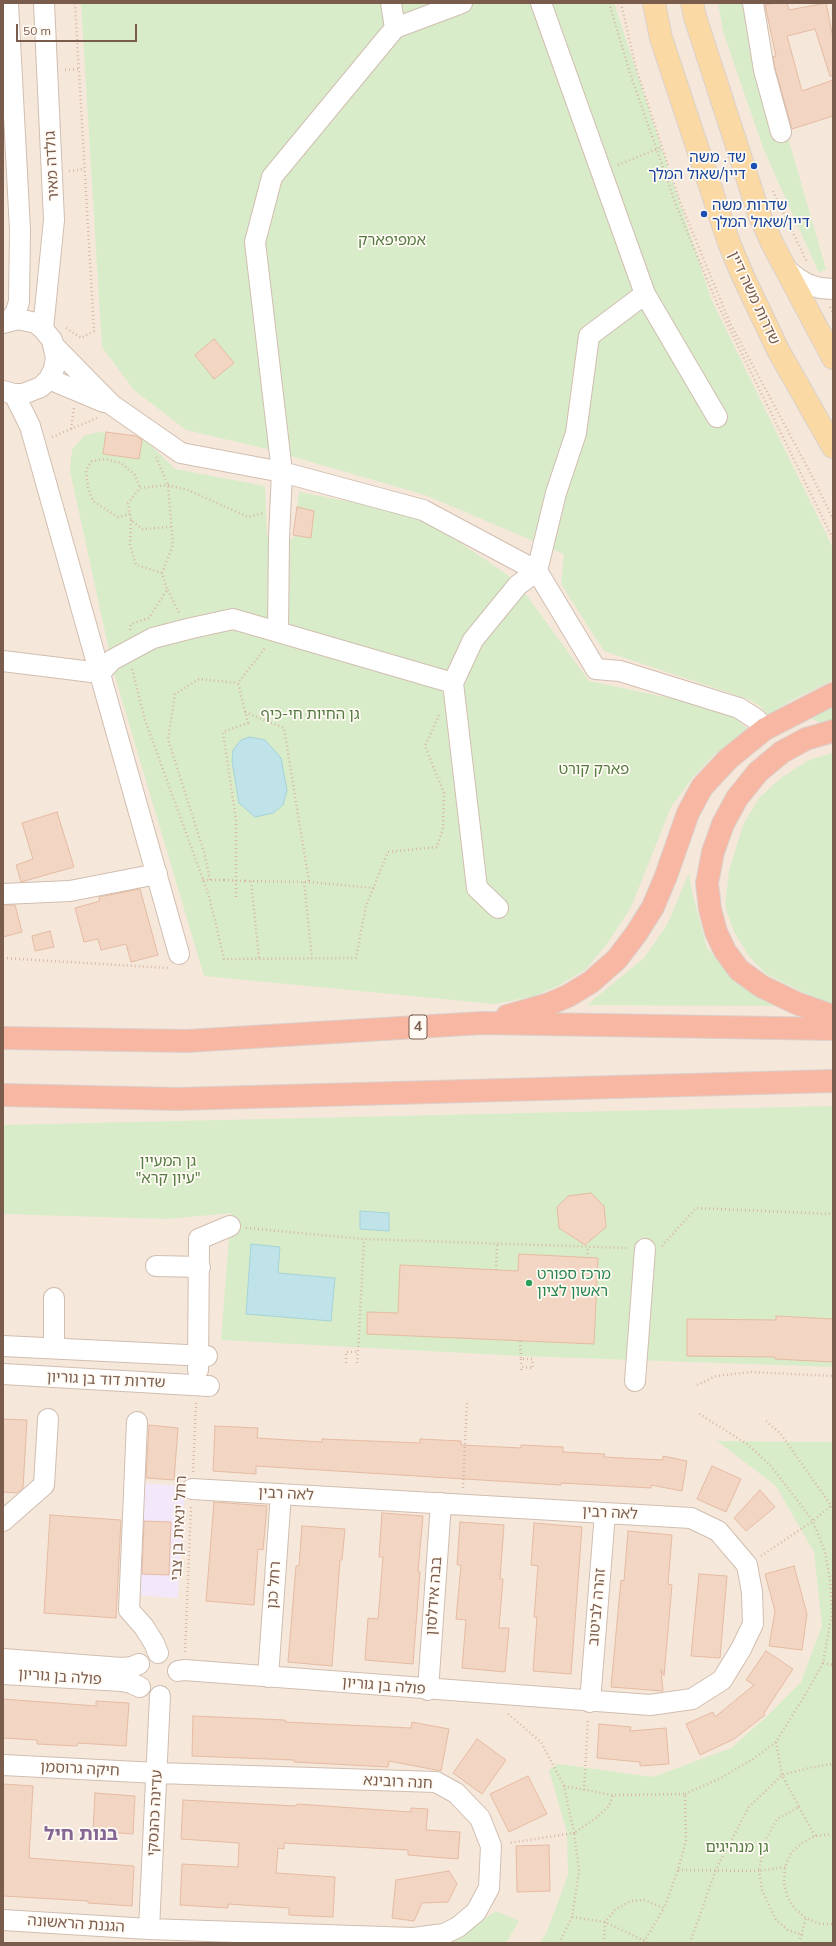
<!DOCTYPE html>
<html>
<head>
<meta charset="utf-8">
<style>
	body { margin:0 }
	#map { position:relative; width:836px; height:1946px; overflow:hidden; background:#fdf6ec; font-family:Mulish,sans-serif }
	canvas { display:block }
	.frame { position:absolute; inset:0; border:4px solid #7a5c4d; pointer-events:none }
	.scale { position:absolute; left:16px; top:24px; width:121px; height:18px; box-sizing:border-box; border:2px solid #7a5c4d; border-top:0; padding-left:5px; font-size:12px; line-height:14px; white-space:nowrap; color:#7a5c4d; -webkit-text-stroke:3px #fffaf3; paint-order:stroke }
</style>
</head>
<body>
<div id="map">
<canvas width="836" height="1946"></canvas>
<div class="frame"></div>
<div class="scale">50 m</div>
</div>
<script>
const ctx = document.querySelector('canvas').getContext('2d');
ctx.lineJoin = 'round';
function paint(path, color) {
  ctx.fillStyle = color;
  ctx.fill(path, 'evenodd');
}
function shape(rows) {
  const path = new Path2D();
  for (const r of rows) {
    path.moveTo(r[0], r[1]);
    for (let i = 2; i < r.length; i += 2) path.lineTo(r[i], r[i + 1]);
  }
  return path;
}
function stroke(path, color, width, dash) {
  ctx.strokeStyle = color;
  ctx.lineWidth = width;
  ctx.lineCap = dash ? 'butt' : 'round';
  ctx.setLineDash(dash || []);
  ctx.stroke(path);
}
function write(font, color, halo, rows, align = 'center') {
  ctx.font = font + ' Mulish,"Noto Sans Hebrew",sans-serif';
  ctx.lineWidth = 3.5;
  ctx.setLineDash([]);
  ctx.textBaseline = 'middle';
  ctx.strokeStyle = halo;
  ctx.fillStyle = color;
  for (const [text, x, y, turn = 0] of rows) {
    ctx.save();
    ctx.translate(x, y);
    ctx.rotate((+turn || 0) * Math.PI / 180);
    ctx.textAlign = isNaN(turn) ? turn : align;
    if (halo) ctx.strokeText(text, 0, 0);
    ctx.fillText(text, 0, 0);
    ctx.restore();
  }
}
paint(shape([
	[3,3,833,3,833,1943,3,1943]
]), '#f5e8da');
paint(shape([
	[139,1483,185,1486,178,1598,132,1595]
]), '#f3e8fa');
paint(shape([
	[81,3,614,3,712,301,833,548,833,680,792,700,768,715,760,706,748,699,604,651,561,584,564,554,425,495,263,448,186,430,134,390,102,347],
	[718,3,749,3,826,269,819,273,763,148,723,31],
	[98,432,142,437,175,469,265,486,267,537,293,539,299,492,419,515,505,573,525,593,589,681,693,703,722,712,738,720,748,729,715,754,693,777,671,807,631,907,609,941,586,969,558,986,534,996,495,1004,204,976,114,673,70,471,72,450,84,436],
	[833,705,833,723,823,724,808,717],
	[833,753,833,1004,817,999,766,974,748,955,733,930,725,906,729,871,743,825,759,798,781,778,809,760],
	[689,873,693,896,707,948,735,980,774,1006,587,1005,644,958,667,925],
	[833,1106,833,1367,521,1356,221,1340,231,1213,168,1219,3,1214,3,1125],
	[717,1441,833,1442,833,1943,539,1943,546,1934,568,1875,567,1833,549,1770,558,1764,653,1777,731,1748,762,1721,801,1682,822,1626,814,1552,776,1486],
	[496,1911,519,1921,506,1943,441,1943,459,1936]
]), '#d8ecc9');
const water = shape([
	[250,737,265,740,281,758,287,790,283,805,273,813,255,817,239,803,232,761,233,750,241,740,250,737],
	[360,1211,389,1213,389,1231,360,1229,360,1211],
	[251,1244,280,1247,278,1273,335,1278,331,1321,246,1314,251,1244]
]);
paint(water, '#bfe3e8');
stroke(water, '#a5d3da', 1);
const building = shape([
	[775,3,787,3,789,10,826,3,833,38,833,76,830,76,815,29,787,36,802,91,833,80,833,116,792,129,775,68,773,57,776,56,765,5,775,3],
	[214,339,234,363,214,379,195,355,214,339],
	[106,432,136,436,142,440,139,459,103,454,106,432],
	[297,507,314,511,311,538,293,535,297,507],
	[57,812,74,867,21,882,16,865,33,859,22,823,57,812],
	[140,889,158,955,131,962,126,944,101,950,98,939,84,942,75,908,100,901,99,897,140,889],
	[3,905,15,905,22,932,3,937,3,905],
	[50,931,54,947,35,951,32,936,50,931],
	[591,1193,604,1206,606,1227,585,1245,559,1228,557,1207,568,1196,591,1193],
	[519,1254,598,1258,594,1344,367,1334,367,1312,398,1313,400,1265,518,1271,519,1254],
	[776,1316,833,1319,833,1362,775,1359,775,1357,687,1356,687,1319,776,1320,776,1316],
	[3,1419,27,1420,23,1488,17,1493,3,1492,3,1419],
	[149,1425,178,1428,174,1480,146,1478,149,1425],
	[215,1426,258,1428,257,1438,322,1442,322,1439,420,1443,420,1439,461,1441,461,1445,521,1448,521,1445,563,1447,563,1452,605,1454,604,1457,663,1460,663,1456,687,1461,682,1491,651,1485,651,1488,561,1483,561,1485,256,1466,256,1474,213,1471,215,1426],
	[712,1466,741,1479,726,1512,697,1499,712,1466],
	[760,1490,775,1507,746,1531,734,1518,760,1490],
	[214,1502,267,1506,263,1550,258,1549,254,1605,206,1601,214,1502],
	[382,1513,423,1516,418,1572,420,1572,413,1664,365,1660,368,1618,378,1619,383,1557,379,1557,382,1513],
	[50,1515,121,1520,116,1618,44,1613,50,1515],
	[144,1521,171,1522,169,1575,142,1574,144,1521],
	[460,1522,504,1525,500,1579,503,1579,499,1628,509,1628,505,1672,462,1668,466,1620,456,1619,461,1565,457,1565,460,1522],
	[534,1523,582,1527,571,1674,533,1671,537,1617,534,1617,538,1566,531,1565,534,1523],
	[302,1526,345,1529,342,1560,340,1560,332,1666,288,1662,296,1566,299,1566,302,1526],
	[628,1531,672,1535,668,1584,672,1585,664,1676,661,1669,663,1691,611,1687,621,1580,624,1581,628,1531],
	[794,1566,807,1614,802,1650,769,1646,775,1611,765,1574,794,1566],
	[699,1574,727,1576,720,1658,691,1656,699,1574],
	[766,1651,793,1669,764,1713,765,1715,734,1739,700,1755,686,1724,713,1712,715,1717,754,1685,746,1680,766,1651],
	[3,1699,96,1706,96,1701,129,1703,126,1746,78,1743,77,1746,37,1744,37,1740,3,1738,3,1699],
	[193,1716,285,1720,285,1722,411,1728,412,1722,449,1729,441,1771,389,1761,388,1767,294,1762,294,1760,192,1756,193,1716],
	[599,1724,631,1727,630,1731,666,1728,669,1764,640,1766,640,1762,597,1758,599,1724],
	[477,1739,506,1760,482,1794,453,1773,477,1739],
	[528,1776,547,1814,509,1832,490,1794,528,1776],
	[3,1784,33,1786,29,1858,134,1866,132,1906,88,1903,88,1901,3,1896,3,1784],
	[95,1793,135,1796,133,1834,93,1831,95,1793],
	[183,1800,296,1806,297,1804,411,1812,411,1808,428,1809,426,1830,460,1832,458,1859,408,1855,408,1850,284,1843,284,1849,278,1848,276,1873,335,1877,333,1917,289,1915,289,1908,228,1904,228,1908,180,1905,182,1864,238,1867,239,1843,181,1839,183,1800],
	[549,1845,550,1891,517,1892,516,1846,549,1845],
	[449,1871,457,1884,448,1902,422,1903,414,1921,392,1918,396,1880,449,1871]
]);
paint(building, '#f3d5c3');
stroke(building, '#e6bba3', 1);
const minor = shape([
	[8,3,20,230,19,302,15,314,9,320],
	[391,3,395,28],
	[541,3,645,294,717,417],
	[753,3,764,70,781,132],
	[785,268,797,278,807,284,820,288,833,289],
	[3,323,18,319,36,323,43,329,52,340,56,358,54,369,49,379,41,387,23,394,14,394,3,391],
	[43,329,54,220,44,3],
	[54,346,112,405,181,453,282,472,423,510,537,571,596,669,620,671,739,708,756,719,765,729],
	[49,379,104,402],
	[14,394,30,426,179,954],
	[3,661,100,673,112,660,153,638,192,628,233,619,278,632],
	[453,683,278,632,279,538,282,472,255,242,272,177,395,28,462,3],
	[3,894,70,891,157,874],
	[498,908,477,888,453,683,473,640,518,585,537,571,556,493,576,433,589,336,645,294],
	[156,1266,200,1267],
	[3,1346,207,1356],
	[54,1348,54,1298],
	[198,1370,199,1239,230,1226],
	[3,1374,209,1386],
	[635,1381,645,1249],
	[137,1422,129,1610,144,1627,154,1643,158,1653],
	[3,1521,44,1485,48,1419],
	[3,1659,122,1668,132,1667,139,1664],
	[178,1671,184,1670,650,1705,692,1699,722,1680,741,1649,753,1624,752,1592,747,1565,718,1531,691,1518,192,1489],
	[3,1674,122,1681,131,1683,140,1687],
	[268,1677,281,1494],
	[428,1690,441,1503],
	[590,1702,605,1513],
	[3,1765,157,1773,436,1782,456,1793,480,1818,491,1846,489,1888,476,1912,458,1927,444,1934,413,1938,149,1929,3,1920],
	[149,1929,160,1696]
]);
const major = shape([
	[654,3,661,38,729,243,742,274,778,350,833,447],
	[692,3,695,17,759,214,772,243,833,358]
]);
const highway = shape([
	[833,731,806,739,782,752,758,772,737,798,723,824,713,852,707,883,710,909,716,932,725,951,739,970,761,986,796,1003,833,1016],
	[507,1016,549,1004,568,996,591,982,617,959,636,934,653,907,666,876,688,813,702,787,728,759,765,729,833,694],
	[3,1038,187,1041,482,1023,833,1029],
	[3,1095,177,1099,833,1081]
]);
stroke(minor, '#d1beb0', 22);
stroke(major, '#dad1cd', 24);
stroke(highway, '#dad1cd', 24);
stroke(shape([
	[609,3,630,73,676,205,717,303,833,539],
	[621,3,636,68,680,202,730,323,811,474,833,519],
	[65,70,78,69],
	[618,165,662,147],
	[69,171,85,169],
	[773,191,807,262],
	[830,307,833,313],
	[66,328,81,338,94,331,75,3],
	[71,429,74,408],
	[52,437,97,418],
	[130,514,118,517,93,501,88,488,86,470,92,461,105,459,121,463,135,475,140,488],
	[131,520,130,545,136,565,162,573],
	[171,527,142,529,131,520,128,503,140,488,168,485,188,490,248,517,263,513],
	[168,590,179,613],
	[130,630,131,624,149,618,167,590,162,573,173,545,168,485,156,457],
	[132,669,145,720,209,896,224,959,356,958,366,906,388,852,437,847,443,828,444,793,425,746,439,715],
	[245,712,284,728,309,882],
	[203,880,224,880],
	[210,880,204,852,168,739,175,694,199,679,238,683],
	[245,881,309,882,374,888],
	[251,881,259,958],
	[304,882,312,958],
	[236,897,236,820,223,732,248,723,238,683,266,647],
	[3,958,168,968],
	[246,1228,364,1239,628,1248],
	[662,1246,696,1208,833,1214],
	[587,1258,588,1247],
	[496,1270,497,1245],
	[520,1341,521,1359,532,1359,533,1368,521,1367,521,1372],
	[521,1359,521,1367],
	[346,1363,346,1352,358,1352,364,1239],
	[357,1363,358,1352],
	[697,1385,716,1376,751,1372,833,1376],
	[766,1421,780,1433,833,1508],
	[193,1472,196,1403],
	[463,1488,467,1400],
	[761,1556,813,1521,833,1504],
	[185,1652,191,1507],
	[823,1663,833,1665],
	[508,1714,541,1742,564,1786,574,1833,509,1843],
	[776,1742,782,1775,799,1807,777,1819,765,1841,759,1871,785,1867],
	[564,1786,613,1795],
	[584,1790,588,1719],
	[685,1794,721,1778,753,1759,776,1742,808,1690,823,1663,832,1612,830,1579,825,1552,813,1521,771,1466,747,1444,698,1413],
	[799,1807,815,1836],
	[833,1834,815,1836,802,1843,791,1853,785,1867,784,1882,787,1896,795,1909,806,1918,820,1924,833,1924],
	[678,1870,759,1871,762,1890,776,1920,788,1930,803,1935],
	[572,1917,605,1922,649,1943],
	[559,1943,572,1917,579,1871,574,1833,596,1818,609,1806,613,1795,685,1794,686,1841,678,1870,664,1908],
	[604,1943,605,1922,616,1909,631,1901,644,1900,664,1908,645,1940,640,1943],
	[690,1943,716,1869,749,1807,782,1775,813,1767,833,1764],
	[799,1943,806,1918]
]), '#d9b8a5', 2.5, [1, 3]);
stroke(minor, '#fff', 20);
stroke(major, '#fbd9a5', 22);
stroke(highway, '#f7b7a3', 22);
stroke(shape([
	[224,880,245,881]
]), '#d9b8a5', 2.5, [1, 3]);
for (const [x, y, r, color] of [
	[754,166,4,"#1a4fb4"],
	[704,214,4,"#1a4fb4"],
	[529,1283,4,"#2e9e5b"]
]) {
  const dot = new Path2D();
  dot.arc(x, y, r, 0, 2 * Math.PI);
  ctx.fillStyle = color;
  ctx.fill(dot);
  stroke(dot, '#fffaf3', 1.5);
}
for (const [x, y, w] of [
	[418,1027,18]
]) {
  const box = new Path2D();
  box.roundRect(x - w / 2, y - 12, w, 24, 3);
  ctx.fillStyle = '#fffaf3';
  ctx.fill(box);
  stroke(box, '#7a5c4d', 1);
}
write('bold 14px', '#7a5c4d', null, [
	["4",418,1027]
]);
write('15px', '#164399', '#fffaf3', [
	["שד. משה",746,157],
	["דיין/שאול המלך",746,174],
	["שדרות משה",712,205,"left"],
	["דיין/שאול המלך",712,222,"left"]
], 'right');
write('15px', '#7a5c4d', '#fffaf3', [
	["גולדה מאיר",52,166,-93],
	["שדרות משה דיין",754,298,65],
	["שדרות דוד בן גוריון",106,1380,3],
	["לאה רבין",286,1494,3],
	["לאה רבין",610,1513,3],
	["רחל ינאית בן צבי",179,1528,-87],
	["רחל כגן",274,1585,-86],
	["בבה אידלסון",434,1596,-86],
	["זהרה לביטוב",597,1607,-85],
	["פולה בן גוריון",60,1677,4],
	["פולה בן גוריון",384,1686,5],
	["חיקה גרוסמן",80,1769,3],
	["חנה רובינא",398,1782,3],
	["עדינה כהנסקי",155,1813,-87],
	["הגננת הראשונה",76,1924,4]
]);
write('15px', '#537a41', '#fffaf3', [
	["אמפיפארק",392,240],
	["גן החיות חי-כיף",310,714],
	["פארק קורט",594,769],
	["גן המעיין",168,1161],
	["\"עיון קרא\"",168,1178],
	["גן מנהיגים",737,1847]
]);
write('15px', '#27864d', '#fffaf3', [
	["מרכז ספורט",537,1274],
	["ראשון לציון",537,1291]
], 'left');
write('bold 19px', '#846695', '#fffaf3', [
	["בנות חיל",81,1834]
]);
</script>
</body>
</html>
